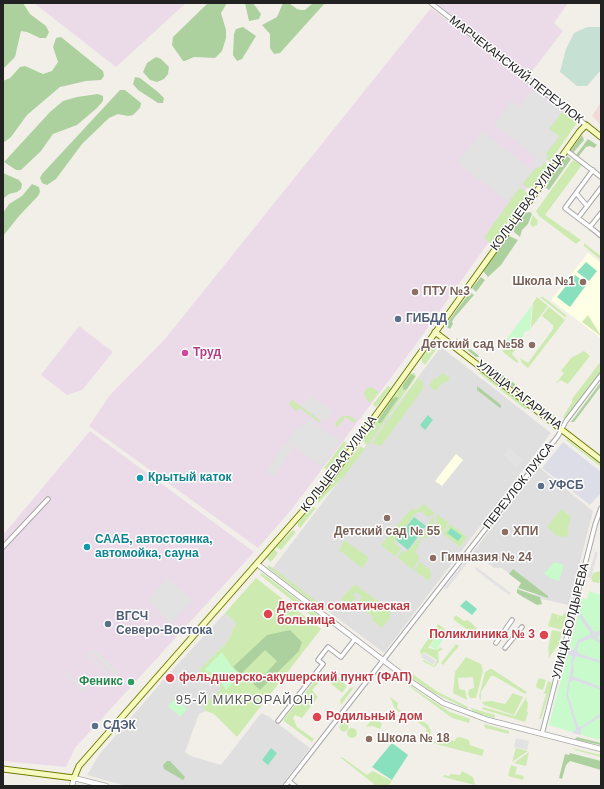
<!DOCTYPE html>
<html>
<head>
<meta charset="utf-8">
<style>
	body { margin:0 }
	#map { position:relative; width:604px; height:789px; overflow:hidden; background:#f2efe9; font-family:Helvetica,sans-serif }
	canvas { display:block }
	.frame { position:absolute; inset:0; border:4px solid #222; pointer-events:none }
</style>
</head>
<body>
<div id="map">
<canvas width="604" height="789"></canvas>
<div class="frame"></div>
</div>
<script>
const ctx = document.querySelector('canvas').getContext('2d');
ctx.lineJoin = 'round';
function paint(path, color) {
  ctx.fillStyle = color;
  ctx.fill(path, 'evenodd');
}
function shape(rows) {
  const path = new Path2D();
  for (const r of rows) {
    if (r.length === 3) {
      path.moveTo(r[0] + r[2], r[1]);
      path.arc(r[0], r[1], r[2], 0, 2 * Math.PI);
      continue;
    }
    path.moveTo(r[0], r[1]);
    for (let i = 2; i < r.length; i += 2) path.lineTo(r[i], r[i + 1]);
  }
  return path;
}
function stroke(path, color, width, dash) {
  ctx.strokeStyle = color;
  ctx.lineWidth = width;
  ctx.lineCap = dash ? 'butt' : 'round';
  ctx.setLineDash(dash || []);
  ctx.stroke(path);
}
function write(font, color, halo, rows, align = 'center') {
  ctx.font = font + ' Helvetica,sans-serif';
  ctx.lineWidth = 3;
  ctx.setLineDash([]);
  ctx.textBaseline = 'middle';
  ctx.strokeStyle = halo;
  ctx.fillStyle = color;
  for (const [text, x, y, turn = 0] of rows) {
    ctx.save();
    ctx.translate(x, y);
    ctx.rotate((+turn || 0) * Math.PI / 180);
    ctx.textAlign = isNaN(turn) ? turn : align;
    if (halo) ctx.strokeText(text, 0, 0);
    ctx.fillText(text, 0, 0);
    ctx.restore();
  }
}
paint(shape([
	[441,347,551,433,384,653,272,569],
	[539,467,593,511,569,605,542,599,502,568,494,568,473,552],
	[225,613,236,623,228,641,200,669,204,674,214,677,221,689,203,706,206,711,199,714,185,752,191,756,221,765,261,713,268,716,310,748,281,786,126,786,87,775,99,755,165,678]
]), '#e0dfdf');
paint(shape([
	[601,102,601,125,592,116]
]), '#f2dad9');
paint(shape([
	[34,3,186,3,116,67],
	[439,3,568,3,554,23,563,31,529,75,452,17,438,4],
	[431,8,576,120,411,351,292,509,258,548,89,426,110,395,165,339],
	[79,326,113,352,82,390,67,395,41,375],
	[90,431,254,552,75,748,66,767,3,761,3,535]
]), '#ebdbe8');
paint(shape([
	[588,253,601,263,601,338,551,300],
	[456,454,463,460,442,486,435,481]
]), '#ffffe5');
paint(shape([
	[562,112,576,121,576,124,550,162,546,159,548,157,546,153,559,137,549,129],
	[573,160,582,165,545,215,581,240,576,244,539,216,536,211],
	[544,162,548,166,532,188,528,188,522,184,536,167,541,167],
	[520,187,527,193,526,197,491,245,484,237],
	[533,215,538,221,537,225,533,227,530,224],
	[584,243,601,256,601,260,584,246],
	[537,297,548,306,531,328,533,303],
	[540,297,543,297,566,315,566,318],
	[549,307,565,320,528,368,522,363,520,358,528,363,553,329,553,325,542,316],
	[588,315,601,336,582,322],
	[522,340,512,354,518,361,517,363,503,352,503,350],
	[431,344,437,348,425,365,422,362,422,358],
	[584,351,590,356,568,384,560,380,557,383,556,383,564,373,561,371,571,358],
	[601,361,601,373,566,418,564,418,563,417,572,402,572,399],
	[481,371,527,406,528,408,525,409,479,373],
	[413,373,415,373,416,377,368,445,365,444,363,440,410,374],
	[442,373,450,378,448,381,442,383,435,391,429,385,435,378,437,379],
	[418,378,423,382,423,389,381,446,372,443],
	[388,386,391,388,376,407,373,404],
	[371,387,379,392,370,403,366,399,364,392,367,388],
	[518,388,557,417,558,421,519,390],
	[292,400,321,421,320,423,299,408,296,411,289,404],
	[342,416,350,416,356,420,354,423,345,417,337,428,335,424],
	[567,439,601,465,601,467,566,440],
	[344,441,349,446,325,476,328,471,324,468],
	[360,446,365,449,343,477,318,503,318,499],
	[424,504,435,513,429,517,421,512,417,512,395,540,395,544,401,549,395,556,381,545,411,509,416,510],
	[311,506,316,508,300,528,298,526,298,523],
	[561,509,571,517,567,530,569,533,566,537,557,536,547,527],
	[437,514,449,523,442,532,437,534,435,531],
	[434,515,433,530,427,537,422,539,420,538],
	[450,524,467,537,460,547,443,534],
	[293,530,296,532,281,550,276,547],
	[419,539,421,541,415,552,419,556,419,560,412,569,397,557,403,551,408,551],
	[344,540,369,558,362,568,339,550],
	[274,549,278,553,271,562,267,558],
	[420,562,430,570,431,576,429,581,414,570],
	[269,565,327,609,326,610,320,608,267,567],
	[601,571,599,583,593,582,591,579,593,573],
	[262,573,327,622,329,626,327,628,260,575],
	[256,578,321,629,237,737,214,714,206,711,202,706,221,689,214,677,203,674,200,669,228,641,236,623,225,613],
	[356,585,390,610,390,618,382,628,372,620,373,617,360,607,358,610,354,607,362,597,356,592,353,595,356,598,349,606,341,599,353,586],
	[552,613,558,615,557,620,559,615,562,616,565,613,567,613,562,630,548,626],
	[456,615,464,621,467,620,472,623,480,633,480,636,477,637,453,619],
	[438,624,449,632,445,638,438,633,428,648,437,650,440,647,443,649,438,652,439,662,434,667,422,661,424,660,434,666,437,660,424,652,421,655,420,651],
	[552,630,562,632,559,644,548,659,549,653,548,648],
	[456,644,459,646,443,665,441,663],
	[466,657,481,664,483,671,476,698,470,698,468,693,470,689,474,688,473,677,458,678,459,689,465,690,467,700,453,693,455,672],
	[490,669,492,669,527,692,525,694,494,676,491,676,481,692,481,701,479,696,485,672],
	[322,672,324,677,312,690,318,697,302,718,295,715,293,718,297,727,314,739,312,742,284,721,284,719],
	[411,673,438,692,468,707,467,709,434,693,412,678],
	[337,676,347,686,342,693,328,681,331,677],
	[539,678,546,680,543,690,537,688,536,685],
	[399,679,450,712,470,719,469,723,452,718],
	[548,681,552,683,541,719,539,719,546,694,543,693,545,691],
	[354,687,341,705,340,700,350,688],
	[513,693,523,697,514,715,484,705,482,702,492,701,505,704],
	[527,696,526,700,528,703,527,711,528,713,525,722,482,709,483,707,515,716],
	[390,697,398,703,397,708,414,720,417,717,428,725,431,731,430,735,425,734,427,729,416,721,412,721,395,709],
	[471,708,495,715,495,717,493,718,473,712],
	[373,718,378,720,382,724,380,729,373,726,366,727],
	[344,727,4.5],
	[484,724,509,731,509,734,485,728],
	[352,733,5],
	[448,732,451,740,455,741,456,738,460,737,469,740,470,745,484,750,482,756,432,743,433,741,444,743],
	[516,748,528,751,512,762],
	[572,748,601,755,601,757,575,750],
	[529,752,526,766,514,763],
	[342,757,367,775,373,771,392,781,388,786,374,786,374,784,341,758],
	[511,765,517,767,515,774,524,776,523,780,508,776],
	[462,771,473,777,475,785,443,777,444,775,449,776,451,774,460,775]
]), '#cdebb0');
paint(shape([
	[3,3,23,3,30,14,46,26,49,32,46,38,40,38,27,32,21,31,15,57,3,69],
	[208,3,227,3,221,13,226,30,226,38,222,51,215,58,194,57,185,61,183,61,172,45,173,37],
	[245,3,253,3,261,14,259,19,249,21],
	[283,3,289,3,297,9,301,10,305,10,313,3,325,3,280,53,274,54,270,48,270,34,262,25,277,17],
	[243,27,256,36,242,59,237,61,233,55,234,34,236,29],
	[61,37,103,71,104,76,101,80,86,81,60,87,27,115,11,137,3,143,3,81,10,78,20,67,25,66,43,74,52,71,58,62,53,47,56,38],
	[156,57,161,59,169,67,168,74,164,79,157,82,150,80,143,72,147,63],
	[135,77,140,78,158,92,164,98,163,103,158,103,138,90,133,84],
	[120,90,125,90,141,103,140,108,133,115,128,116,118,114,109,118,82,144,56,179,47,185,42,183,40,178,42,174],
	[98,94,103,96,103,101,97,108,77,125,53,134,41,151,21,170,16,170,4,162,50,112,63,101,77,97],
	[582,135,584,140,573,153,571,150],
	[588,139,597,145,594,148,590,146,586,147,578,157,576,155],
	[567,156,571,159,549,190,546,188,551,178],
	[3,173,19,180,22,184,21,189,17,192,9,194,3,199],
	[32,184,39,187,40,192,38,196,19,216,3,236,3,213,9,204,22,196],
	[530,212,532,214,528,224,522,230,520,237,514,232,514,229,525,213],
	[509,236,518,240,501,265,488,277,483,271],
	[481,277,485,280,476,292,472,288],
	[470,292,474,295,454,318,452,322,453,324,450,329,445,326],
	[456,338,478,355,479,357,476,357,456,341],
	[485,362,515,384,515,385,513,387,485,364],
	[411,374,415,376,414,378,407,389,403,390,403,385],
	[601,382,601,386,574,422,571,422],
	[477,386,501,405,501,407,500,408,477,390],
	[396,397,399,398,397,400,381,423,378,423,379,419,392,399],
	[513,569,548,596,548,598,518,588,521,583,509,574],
	[517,589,540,597,542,604,537,605,523,597,517,593],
	[290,630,302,642,299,651,260,690,246,677,251,673,261,679,277,661,265,650,241,674,233,667,267,635],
	[577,737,601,743,601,745,577,740,575,739],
	[570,753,601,761,601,770,570,761,566,765,562,779,559,778,565,754,569,755],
	[167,761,170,761,185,777,184,779,183,780,164,769,163,765]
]), '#add19e');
paint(shape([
	[587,27,601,27,601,70,587,86,577,86,560,72,566,49,574,33]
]), '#c6e0d4');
paint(shape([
	[532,305,530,330,524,332,523,338,500,348],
	[554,562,564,565,559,581,552,579,544,574],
	[589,591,601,595,601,733,599,740,549,725,582,598,587,599],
	[438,634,444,638,436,650,430,646],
	[222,652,232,667,240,675,226,690,216,674,206,671,205,669],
	[176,698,187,709,180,717,168,706]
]), '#c8facc');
paint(shape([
	[586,262,597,271,589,281,577,272],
	[575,275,587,284,570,307,557,297],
	[428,415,433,420,425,430,420,425],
	[414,517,426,526,408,550,396,540],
	[451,528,462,536,458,541,447,533],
	[466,600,477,609,472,615,460,606],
	[392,743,408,755,392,780,372,767],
	[271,748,277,753,268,765,262,760]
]), '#88e0be');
paint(shape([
	[532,90,562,112,549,129,559,136,546,153,548,157,541,167,536,168,533,164,536,157,494,125,511,101,519,107],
	[482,131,533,171,508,202,458,163],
	[310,395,334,412,329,419,319,419,302,406],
	[311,419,323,430,341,440,322,467,287,442,295,429],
	[551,439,553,440,531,467,529,466],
	[285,442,293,448,274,476,266,471],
	[510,448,523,460,516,467,503,455],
	[528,469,529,470,508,498,506,497],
	[595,552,598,552,591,578,588,577],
	[466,560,468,562,447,589,444,588],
	[476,567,511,593,509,595,477,571,475,568],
	[167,577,192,600,171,624,149,601],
	[95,650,117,670,120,681,92,652],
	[87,651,112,677,111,679,85,653],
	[424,653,436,661,433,665,421,657],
	[64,669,87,692,85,693,62,671],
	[516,738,529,741,527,750,514,747]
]), '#e2e2e2');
paint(shape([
	[563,442,601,472,601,493,590,505,542,468],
	[579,611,594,632,601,630,601,633,597,638,601,641,601,644,591,638,579,643,577,650,578,653,601,661,601,663,576,656,573,663,574,670,572,676,601,687,601,690,574,680,570,682,568,695,578,726,581,727,601,713,601,716,581,729,581,735,572,733,576,729,566,695,571,668,572,656,567,654,569,648,574,650,578,640,591,634,578,615]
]), '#dddde8');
const minor = shape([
	[431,3,586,125],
	[566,150,601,177],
	[593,170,565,208,578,218,601,188],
	[576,193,587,206],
	[578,218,590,227,601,213],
	[590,227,601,236],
	[3,547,48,499],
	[496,643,512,620],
	[505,648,522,627],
	[278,721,323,664,318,660,328,647,341,657,355,639],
	[542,734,595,525,601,508],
	[289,781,295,786],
	[285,786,558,436,566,421,601,375]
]);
const tertiary = shape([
	[257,564,413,683,443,703,488,720,601,749],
	[72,786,74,778,106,786]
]);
const secondary = shape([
	[435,332,601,460],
	[3,769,74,778,79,766,325,486,580,131,586,125,601,137]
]);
stroke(minor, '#a9a9a9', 5.5);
stroke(tertiary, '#a9a9a9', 6);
stroke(secondary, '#707d05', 7);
stroke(minor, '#fff', 3.5);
stroke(tertiary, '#fff', 4.5);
stroke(secondary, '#f7fabf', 5);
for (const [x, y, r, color] of [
	[583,282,4,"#8d6e63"],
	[415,292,4,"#8d6e63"],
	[398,319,4,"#5c6f8a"],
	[532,345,4,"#8d6e63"],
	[185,353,4,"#d1479c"],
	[140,478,4,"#0f9aa8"],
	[541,486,4,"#5c6f8a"],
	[387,518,4,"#8d6e63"],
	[505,532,4,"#8d6e63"],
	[87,547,4,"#0f9aa8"],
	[433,558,4,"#8d6e63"],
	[268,614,5,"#e0444e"],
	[108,624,4,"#5c6f8a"],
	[544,635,5,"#e0444e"],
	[170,678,5,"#e0444e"],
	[131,682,4,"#2e9e5b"],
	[317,717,5,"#e0444e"],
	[95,726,4,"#5c6f8a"],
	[369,739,4,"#8d6e63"]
]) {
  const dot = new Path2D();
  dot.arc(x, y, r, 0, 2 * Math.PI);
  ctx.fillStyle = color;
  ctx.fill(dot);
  stroke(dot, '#fff', 1.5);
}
write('12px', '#222', '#fff', [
	["МАРЧЕКАНСКИЙ ПЕРЕУЛОК",516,70,38],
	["КОЛЬЦЕВАЯ УЛИЦА",528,202,-54],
	["УЛИЦА ГАГАРИНА",519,395,38],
	["КОЛЬЦЕВАЯ УЛИЦА",339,464,-53],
	["ПЕРЕУЛОК ЛУКСА",519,486,-52],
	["УЛИЦА БОЛДЫРЕВА",571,621,-76]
]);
write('bold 12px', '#785e54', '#fff', [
	["Школа №1",575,282,"right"],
	["ПТУ №3",423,292],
	["Детский сад №58",524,345,"right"],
	["Детский сад № 55",387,532,"center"],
	["ХПИ",513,532],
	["Гимназия № 24",441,558],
	["Школа № 18",377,739]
], 'left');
write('bold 12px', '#4e5e75', '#fff', [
	["ГИБДД",406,319],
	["УФСБ",549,486],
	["ВГСЧ",116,617],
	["Северо-Востока",116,631],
	["СДЭК",103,726]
], 'left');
write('bold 12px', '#b23c85', '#fff', [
	["Труд",193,353]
], 'left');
write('bold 12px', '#0d838f', '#fff', [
	["Крытый каток",148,478],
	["СААБ, автостоянка,",95,540],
	["автомойка, сауна",95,554]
], 'left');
write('bold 12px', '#be3a42', '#fff', [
	["Детская соматическая",277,607],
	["больница",277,621],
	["Поликлиника № 3",535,635,"right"],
	["фельдшерско-акушерский пункт (ФАП)",179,678],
	["Родильный дом",326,717]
], 'left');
write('bold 12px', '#27864d', '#fff', [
	["Феникс",123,682]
], 'right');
ctx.letterSpacing = '1px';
write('13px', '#555', '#fff', [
	["95-Й МИКРОРАЙОН",245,700]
]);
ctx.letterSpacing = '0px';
</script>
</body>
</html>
